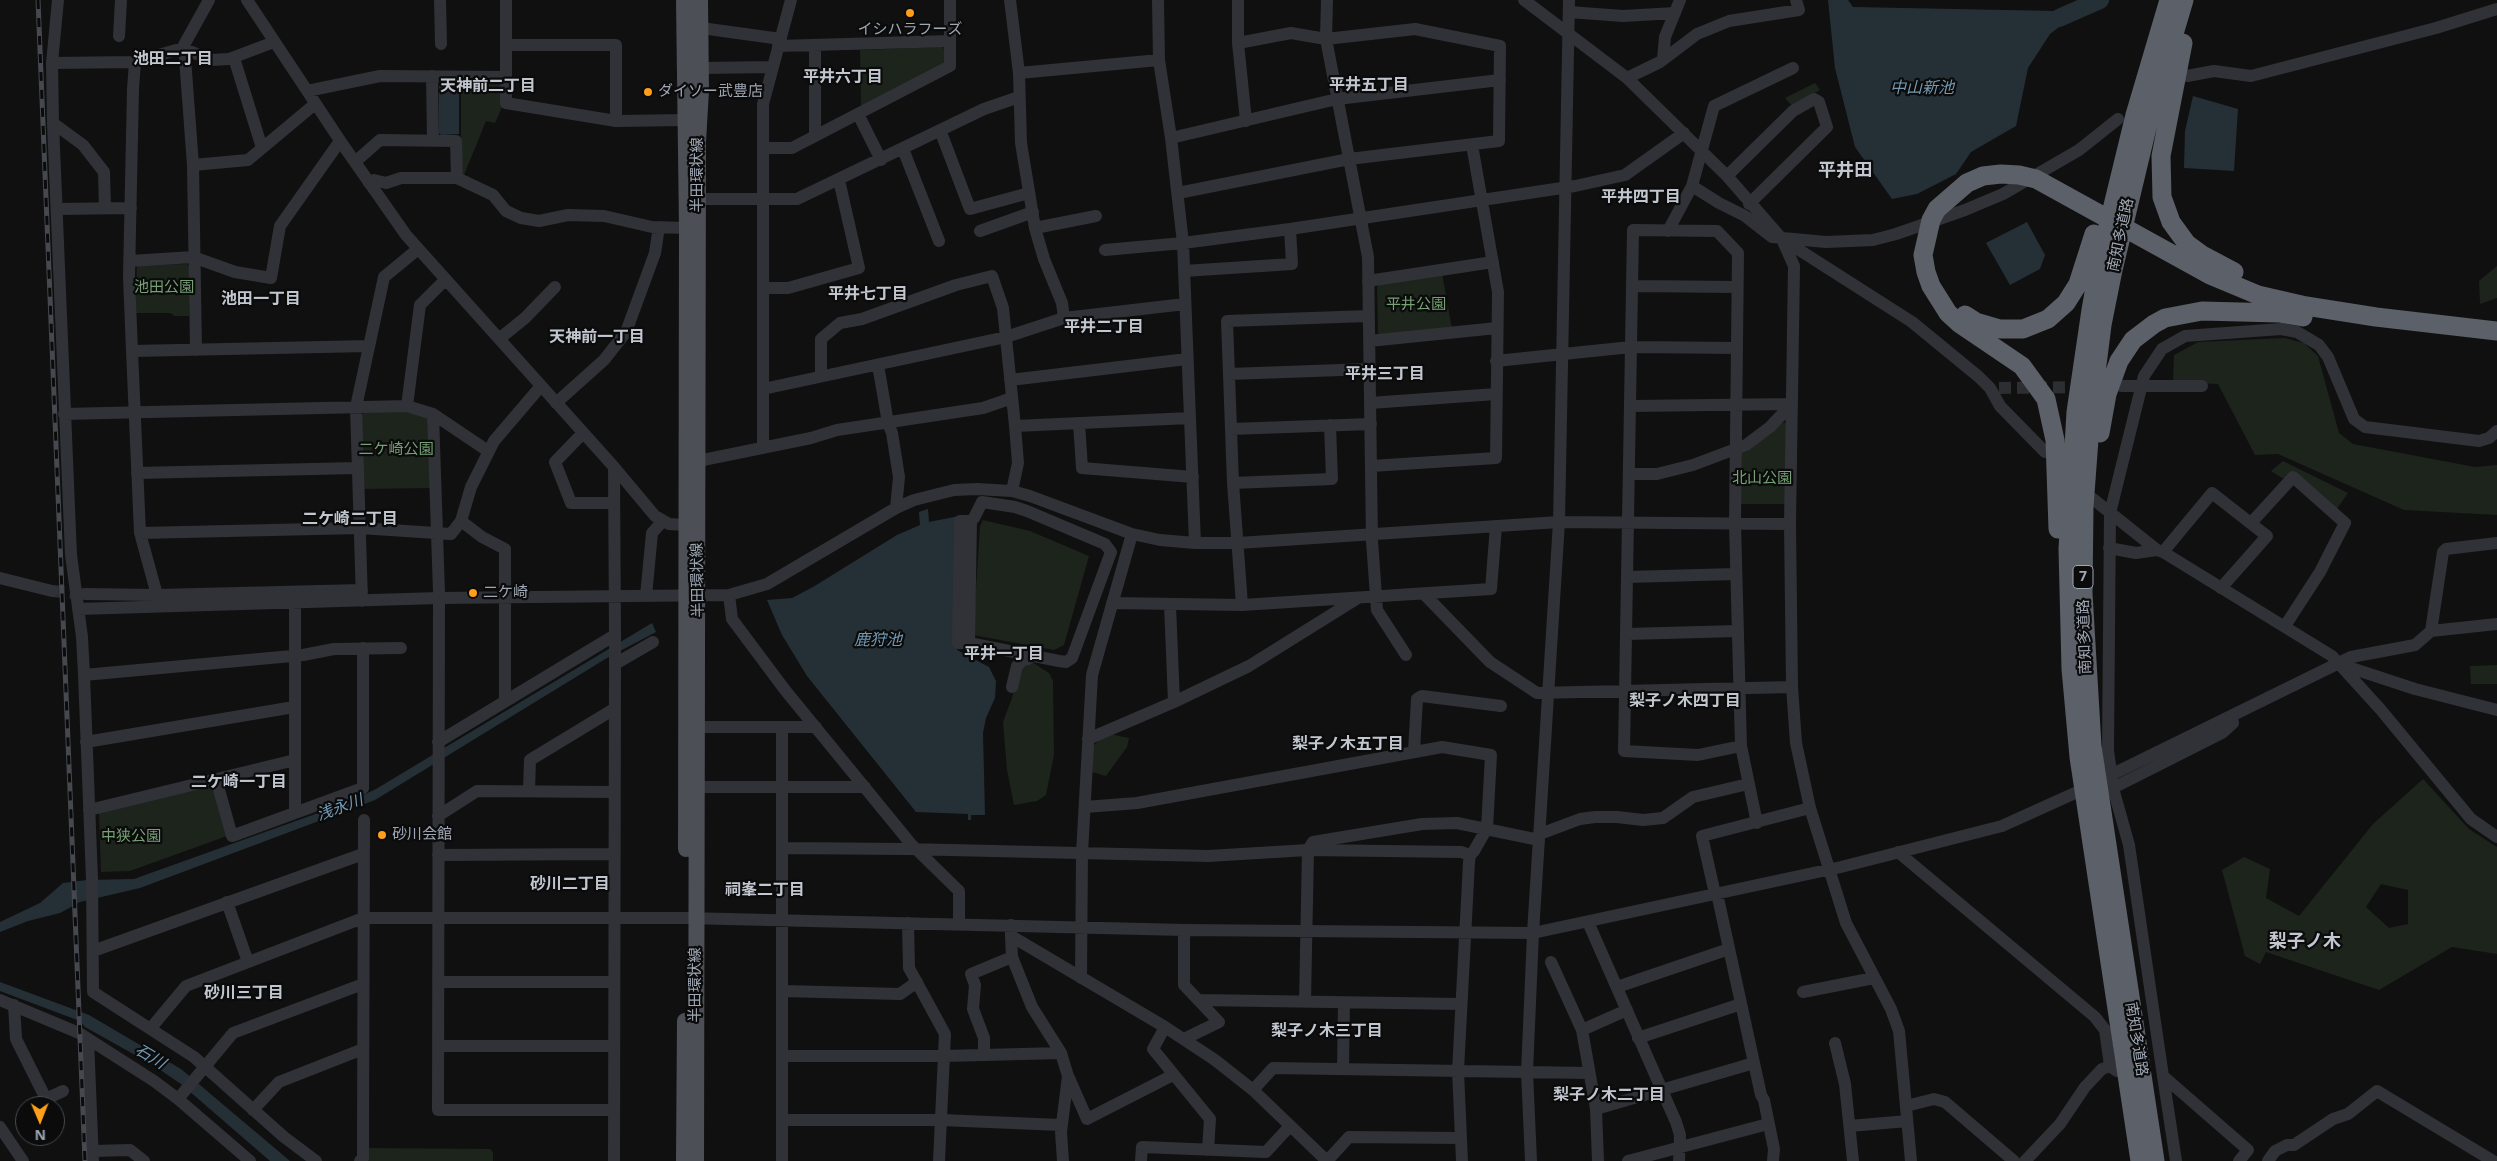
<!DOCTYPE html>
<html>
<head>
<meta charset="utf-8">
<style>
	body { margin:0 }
	#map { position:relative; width:2497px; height:1161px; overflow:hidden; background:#101011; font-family:"Noto Sans",sans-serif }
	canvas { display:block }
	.north { position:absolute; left:15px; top:1096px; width:50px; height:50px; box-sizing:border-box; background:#0b0b0c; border:1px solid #46494f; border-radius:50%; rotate:179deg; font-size:14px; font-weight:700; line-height:20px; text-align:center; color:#9fa7b4 }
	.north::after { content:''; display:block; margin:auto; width:18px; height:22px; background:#ff9e1a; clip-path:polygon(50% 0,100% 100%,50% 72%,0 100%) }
</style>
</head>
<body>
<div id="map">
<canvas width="2497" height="1161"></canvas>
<div class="north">N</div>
</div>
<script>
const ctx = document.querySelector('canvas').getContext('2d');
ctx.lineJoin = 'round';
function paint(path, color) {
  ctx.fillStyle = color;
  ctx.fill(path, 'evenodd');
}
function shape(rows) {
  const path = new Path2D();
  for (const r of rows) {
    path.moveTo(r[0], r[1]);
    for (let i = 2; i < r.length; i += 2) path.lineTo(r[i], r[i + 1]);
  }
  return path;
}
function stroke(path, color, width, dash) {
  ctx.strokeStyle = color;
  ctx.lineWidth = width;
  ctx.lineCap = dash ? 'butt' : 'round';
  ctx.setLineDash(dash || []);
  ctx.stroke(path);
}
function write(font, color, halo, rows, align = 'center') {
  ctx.font = font + ' "Noto Sans","Noto Sans JP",sans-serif';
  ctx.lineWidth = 4.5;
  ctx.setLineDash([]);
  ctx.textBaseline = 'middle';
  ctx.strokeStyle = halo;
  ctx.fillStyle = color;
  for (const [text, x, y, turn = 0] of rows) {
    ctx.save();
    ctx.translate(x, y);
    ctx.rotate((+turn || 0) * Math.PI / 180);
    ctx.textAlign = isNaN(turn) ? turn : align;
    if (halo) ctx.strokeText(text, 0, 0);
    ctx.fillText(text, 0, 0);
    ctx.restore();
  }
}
paint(shape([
	[942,47,945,50,945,61,942,65,861,107,860,50],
	[498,82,502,84,502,107,495,123,486,121,464,175,461,174,461,83],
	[1815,83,1820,90,1792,106,1785,98],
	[187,264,189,267,189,316,175,316,170,313,135,313,137,265],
	[2497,266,2497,298,2480,304,2479,281],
	[1442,273,1452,329,1381,336,1378,333,1377,287,1380,284],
	[2285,338,2304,343,2318,356,2339,433,2353,444,2475,467,2497,465,2497,515,2404,510,2278,454,2255,455,2218,384,2173,382,2174,355,2198,342],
	[407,411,426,417,429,422,431,488,363,489,361,416,365,412],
	[1779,423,1786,423,1785,504,1739,504,1740,454],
	[2283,461,2348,493,2334,513,2293,477,2282,478,2271,471],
	[983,520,1030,531,1089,556,1064,645,1054,650,973,635,980,526],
	[1032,662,1049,673,1053,681,1054,755,1046,795,1037,801,1014,805,1007,770,1003,722,1012,698,1020,666],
	[2497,665,2497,684,2471,684,2470,666],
	[1110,734,1129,738,1127,747,1106,776,1092,772,1093,746,1102,737],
	[2423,779,2469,829,2497,847,2497,954,2452,947,2379,990,2266,952,2260,964,2245,956,2222,870,2244,857,2270,869,2266,898,2299,916,2373,824],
	[2381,884,2408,890,2408,924,2389,928,2366,907],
	[210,785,214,787,227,836,130,871,101,872,99,813],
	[368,1148,490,1149,493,1152,493,1161,365,1161]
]), '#1c241c');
paint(shape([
	[1828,0,1848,0,1853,7,2054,11,2063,24,2050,34,2028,68,2016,126,1971,152,1956,174,1917,194,1892,199,1855,147,1835,68],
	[459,82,459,134,441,135,439,133,439,85,441,83],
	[2193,96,2238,109,2234,171,2184,168,2185,131],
	[2027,222,2045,255,2040,269,2010,285,1986,243],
	[928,509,929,522,959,516,957,650,989,667,996,681,995,698,986,718,983,733,985,815,971,815,971,820,968,820,968,814,916,812,807,676,782,635,767,600,792,598,813,587,897,535,920,525,919,512],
	[652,623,656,632,607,658,375,800,140,888,80,902,60,913,28,921,0,932,0,922,40,903,63,883,87,880,134,879,346,803,376,789],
	[0,982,89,1015,181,1069,290,1161,270,1161,181,1084,153,1065,85,1027,80,1021,0,991]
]), '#253036');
stroke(shape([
	[2059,18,2100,0]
]), '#253036', 18);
stroke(shape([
	[1999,388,2086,387],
	[52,591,85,594]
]), '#2d2e32', 12, [12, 6]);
stroke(shape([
	[58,0,52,63,53,123,71,555,82,637,84,675,92,879,93,992,194,1057,284,1137,316,1161],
	[247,0,343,145,406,235,614,467,655,516,669,524,686,525],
	[440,0,441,44],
	[506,0,506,103,616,121,685,120],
	[1010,0,1019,73,1021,143,1035,228,1044,259,1062,303,1064,318],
	[1158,0,1159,60,1171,138,1183,243,1195,543],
	[1238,0,1238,43,1246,121],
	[1327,0,1326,39,1368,257,1372,541,1377,610,1406,655],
	[1524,0,1627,78,1727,176,1782,239,1912,322,1979,377,1990,388,2000,406,2045,452],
	[1569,12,1623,16,1675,13],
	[701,28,781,39],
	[119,36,121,0],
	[506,45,616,45,616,121],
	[778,46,950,41],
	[234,58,262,148],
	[1663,59,1665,37,1680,0],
	[135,62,133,89,129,277,132,351,140,533,157,595],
	[52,63,135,62,176,50,192,52,211,60,229,59,274,42],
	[701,68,773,67],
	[1019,73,1159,60],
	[432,76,433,140],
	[2187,76,2214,71,2251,76,2436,28,2497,9],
	[1627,78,1660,62,1697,34,1729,21,1799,10,1796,0],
	[307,91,380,76,506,77],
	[858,114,881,160],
	[53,123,83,145,104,172,105,208],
	[940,130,970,209,1029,193],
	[815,136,815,47],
	[1171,138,1337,99,1500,80],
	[763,148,792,148,950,66,950,0],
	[903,149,939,241],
	[355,162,380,140,456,141,457,178],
	[193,165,248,160,315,104],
	[1727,176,1793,111,1814,99,1819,102,1827,127,1749,204],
	[369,183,374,180,386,183,401,178,457,178,493,195,506,211,521,218,539,221,568,215,604,216,652,227,687,228],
	[1692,186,1719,203,1745,216,1772,237,1826,242,1873,240,1896,234,1965,210,2003,194,2079,150,2118,119],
	[1178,193,1349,159,1499,141,1500,46,1415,29,1326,39,1291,33,1238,43],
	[698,199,797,199,984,109,1019,97],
	[57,209,131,208],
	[1035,228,1096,216],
	[980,231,1033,212],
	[1668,231,1692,186,1714,106,1793,68],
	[1782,239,1794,266,1790,524,1792,687,1796,743,1810,808,1846,923,1891,1009,1899,1031,1911,1161],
	[1105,250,1183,243,1290,229,1575,186,1625,175,1684,133],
	[130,261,193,257,235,272,271,278,280,226,340,141],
	[1184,271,1292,264,1290,229],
	[1368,281,1493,262],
	[1632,286,1737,287],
	[763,288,788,288,859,268,839,180],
	[499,339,525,318,555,287],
	[1369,341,1497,328],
	[196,350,193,165,184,45,209,0],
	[132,351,369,346],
	[1496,361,1631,347,1737,348],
	[878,365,888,423,892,433,899,477,896,508],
	[1229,374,1369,369],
	[821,376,821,339,840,323,862,319,956,285,992,276,1003,308,1015,426,1018,463,1012,491],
	[1010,380,1187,359],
	[2121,386,2202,386],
	[763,389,1006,337,1064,318,1185,304],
	[556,403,604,360,626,332,655,253,659,227],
	[1370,403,1496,394],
	[407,406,420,305,445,280],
	[1631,406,1792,404],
	[64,414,407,406,433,414,488,451],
	[433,414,439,593,438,1110,614,1110],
	[1079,423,1082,468,1193,477],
	[1015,426,1190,418],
	[1231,429,1371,424],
	[583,433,555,462,571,503,614,503],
	[763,447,763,104,791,0],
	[698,461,811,438,837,430,983,408,1012,398],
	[1371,466,1496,458,1498,292,1472,145],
	[137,473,357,468],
	[1629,474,1657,474,1693,465,1746,445,1770,427,1792,404],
	[1233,483,1332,479,1330,425],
	[2093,499,2157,550,2163,552,2332,656,2381,710,2471,819,2497,837],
	[461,521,482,537,505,549,505,701],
	[2251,523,2293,477,2345,523,2320,572,2285,626],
	[140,533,360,528,451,534,461,521,471,487,494,441,541,386],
	[2109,548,2136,553,2157,550],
	[2163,552,2212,493,2267,536,2221,588],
	[1627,577,1735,574],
	[0,578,52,591],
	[85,594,157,595,362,590],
	[1424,594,1490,662,1537,693,1792,687],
	[729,595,732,619,785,690,911,844,959,891,959,924],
	[646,596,652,533,662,522],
	[362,601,356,407,384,277,418,249],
	[295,603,295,812],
	[1112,603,1242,605,1491,589,1496,526],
	[1170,605,1174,702],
	[1242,605,1233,483,1227,321,1368,316],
	[78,609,439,598,729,595,767,584,896,508,914,500,954,490,977,489,1012,491,1030,496,1132,534,1160,540,1195,543,1238,543,1559,522,1790,524],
	[2431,631,2443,552,2446,549,2497,543],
	[1627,634,1737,631],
	[615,635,615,664],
	[969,643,958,643,960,521,971,521,974,518,982,502,1015,507,1027,511,1105,544,1111,552,1072,658,1066,662,1059,661,969,643,971,521],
	[2339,664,2415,689,2497,710],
	[84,675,303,655,334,649,401,648],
	[1012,687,1017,666,1023,660,1028,659,1029,654],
	[697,727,816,727],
	[1088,739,1174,702,1249,666,1358,598],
	[86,742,294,707],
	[438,742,615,635,614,467],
	[1741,746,1698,755,1624,751,1633,230,1717,231,1738,253,1735,524,1741,746,1757,823],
	[1414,751,1417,699,1422,696,1501,706],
	[2117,772,2351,657,2415,645,2431,631,2497,624],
	[216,779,232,836,363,788,363,648],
	[698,787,865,787],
	[2113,788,2222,733,2233,723,2232,718],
	[529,791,530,760,614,709],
	[1085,807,1137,803,1442,747,1491,755,1487,828,1474,851,1470,855,1469,862,1458,1071,1462,1161],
	[89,810,295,760],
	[438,816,477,791,614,792],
	[1540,834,1580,819,1595,817,1617,817,1643,820,1663,818,1693,797,1748,784],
	[783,848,907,849,1208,856,1308,850,1461,852,1470,855],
	[1898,852,2095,1017,2105,1030,2110,1066],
	[438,855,614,854],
	[227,902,248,962],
	[1588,922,1676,1122,1680,1135,1679,1161],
	[908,923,909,968,945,1034,939,1161],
	[1011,925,1011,936,1165,1027,1215,1060,1253,1090,1327,1161],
	[1011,936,1012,957,1032,1007,1061,1053,1068,1076,1061,1132,1063,1161],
	[93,951,363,854],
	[1551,962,1582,1030,1596,1109,1598,1161],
	[1081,978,1082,853,1092,675,1132,534],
	[438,982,614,982],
	[1617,987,1729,949],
	[783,991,900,994,917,982],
	[1803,992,1874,978],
	[0,1000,79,1033,154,1081,178,1099,250,1161],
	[1199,1000,1461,1004],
	[1305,1001,1308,850,1313,842,1422,824,1457,823,1539,840],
	[14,1005,16,1039,46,1099,63,1091],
	[1165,1027,1153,1049,1210,1119,1208,1150],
	[151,1028,186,986,363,918,686,918,1184,930,1533,933,1841,867,2002,826,2075,793],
	[1582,1030,1627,1010],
	[1638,1038,1741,1004],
	[88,1039,93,1161],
	[1184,1039,1219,1022,1184,985,1184,930],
	[1835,1043,1845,1084,1853,1161],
	[438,1046,614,1046],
	[984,1055,984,1038,973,1009,975,985,971,974,1012,957],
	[783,1056,944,1056,1061,1053],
	[1343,1068,1344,1003],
	[2163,1076,2176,1161],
	[1069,1078,1087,1119,1173,1075],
	[1253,1090,1273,1068,1589,1073],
	[178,1099,233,1033,363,984],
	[1906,1106,1934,1099,1945,1102,2014,1161],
	[1596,1109,1754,1063],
	[253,1110,279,1082,363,1049],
	[782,1120,941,1120,1061,1125],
	[1850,1126,1907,1121],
	[0,1127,23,1161],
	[93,1151,130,1150,144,1161],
	[360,1161,363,1158,363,1145,364,820],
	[614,1161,615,664,653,642],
	[782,1161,782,727],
	[1141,1161,1142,1147,1266,1152,1290,1126],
	[1327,1161,1349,1137,1461,1138],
	[1531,1161,1527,1072,1533,933,1559,522,1569,0],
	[1628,1161,1768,1124],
	[1773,1161,1774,1149,1764,1100,1761,1095,1718,898,1715,894,1702,836,1810,808],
	[2025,1161,2060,1124,2085,1087,2102,1069,2110,1066,2117,1071],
	[2239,1161,2248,1150,2163,1076,2129,845,2113,788,2108,750,2110,513,2144,376,2162,349,2185,336,2281,329,2297,332,2319,345,2328,357,2354,419,2365,427,2479,441,2489,438,2497,431],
	[2268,1161,2275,1151,2287,1145,2294,1145,2333,1119,2348,1114,2377,1091,2493,1161]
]), '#303237', 12);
stroke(shape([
	[684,0,687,228,686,849],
	[684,1161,685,1021],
	[696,1161,698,142,701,90,700,0]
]), '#4c4f56', 16);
stroke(shape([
	[2183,43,2161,156,2162,197,2171,222,2187,244,2202,255,2234,272],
	[1965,315,1976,322,2000,329,2023,329,2048,319,2066,303,2078,284,2094,234],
	[2100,433,2107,394,2119,361,2133,340,2154,324,2165,318,2202,311,2279,313,2303,317],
	[2058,529,2055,440,2046,399,2022,366,1960,324,1948,313,1931,286,1926,272,1923,255,1931,220,1937,209,1967,183,1983,176,2001,174,2019,175,2036,179,2210,275,2258,295,2306,306,2376,317,2497,331],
	[2140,1161,2079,757,2071,669,2068,549,2076,412,2091,310,2100,259,2135,115,2169,0],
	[2155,1161,2092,746,2083,593,2084,507,2091,412,2102,325,2113,270,2151,111,2184,0]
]), '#5c6068', 19);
const rail = shape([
	[38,0,85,1161]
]);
stroke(rail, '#45484e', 5);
stroke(rail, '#0b0b0c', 3, [9]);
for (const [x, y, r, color] of [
	[910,13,5,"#ff9e1a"],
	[648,92,5,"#ff9e1a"],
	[473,593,5,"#ff9e1a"],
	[382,835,5,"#ff9e1a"]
]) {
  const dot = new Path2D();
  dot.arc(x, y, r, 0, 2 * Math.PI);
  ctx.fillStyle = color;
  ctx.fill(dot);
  stroke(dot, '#0b0b0c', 2);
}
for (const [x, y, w] of [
	[2083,577,20]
]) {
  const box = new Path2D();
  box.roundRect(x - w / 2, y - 11.5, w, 23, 4);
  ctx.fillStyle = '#0b0b0c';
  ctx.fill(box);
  stroke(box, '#9fa7b4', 1);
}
write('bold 14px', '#9fa7b4', null, [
	["7",2083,577]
]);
write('15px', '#9fa7b4', '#0b0b0c', [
	["イシハラフーズ",910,30,"center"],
	["ダイソー武豊店",658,92],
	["二ケ崎",483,593],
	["砂川会館",392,835]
], 'left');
write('15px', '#9fa7b4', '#0b0b0c', [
	["半田環状線",698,175,-90],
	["南知多道路",2121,235,-78],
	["半田環状線",698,580,-91],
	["南知多道路",2085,637,-92],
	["半田環状線",696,985,-90],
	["南知多道路",2136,1039,81]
]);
write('15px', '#75a174', '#0b0b0c', [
	["池田公園",164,288],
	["平井公園",1416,305],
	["二ケ崎公園",396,450],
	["北山公園",1762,479],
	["中狭公園",131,837]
]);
write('bold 16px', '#c1c6cf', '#0b0b0c', [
	["池田二丁目",173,59],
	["平井六丁目",843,77],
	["平井五丁目",1369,85],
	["天神前二丁目",488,86],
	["平井四丁目",1641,197],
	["平井七丁目",868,294],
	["池田一丁目",261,299],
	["平井二丁目",1104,327],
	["天神前一丁目",597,337],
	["平井三丁目",1385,374],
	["二ケ崎二丁目",350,519],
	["平井一丁目",1004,654],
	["梨子ノ木四丁目",1685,701],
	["梨子ノ木五丁目",1348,744],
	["二ケ崎一丁目",239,782],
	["砂川二丁目",570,884],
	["祠峯二丁目",765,890],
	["砂川三丁目",244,993],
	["梨子ノ木三丁目",1327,1031],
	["梨子ノ木二丁目",1609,1095]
]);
write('italic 16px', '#729ab3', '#0b0b0c', [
	["中山新池",1922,88],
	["鹿狩池",878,640],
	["浅永川",340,808,-20],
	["石川",150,1057,31]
]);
write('bold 18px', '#c1c6cf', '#0b0b0c', [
	["平井田",1845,171],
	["梨子ノ木",2305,942]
]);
</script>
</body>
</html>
